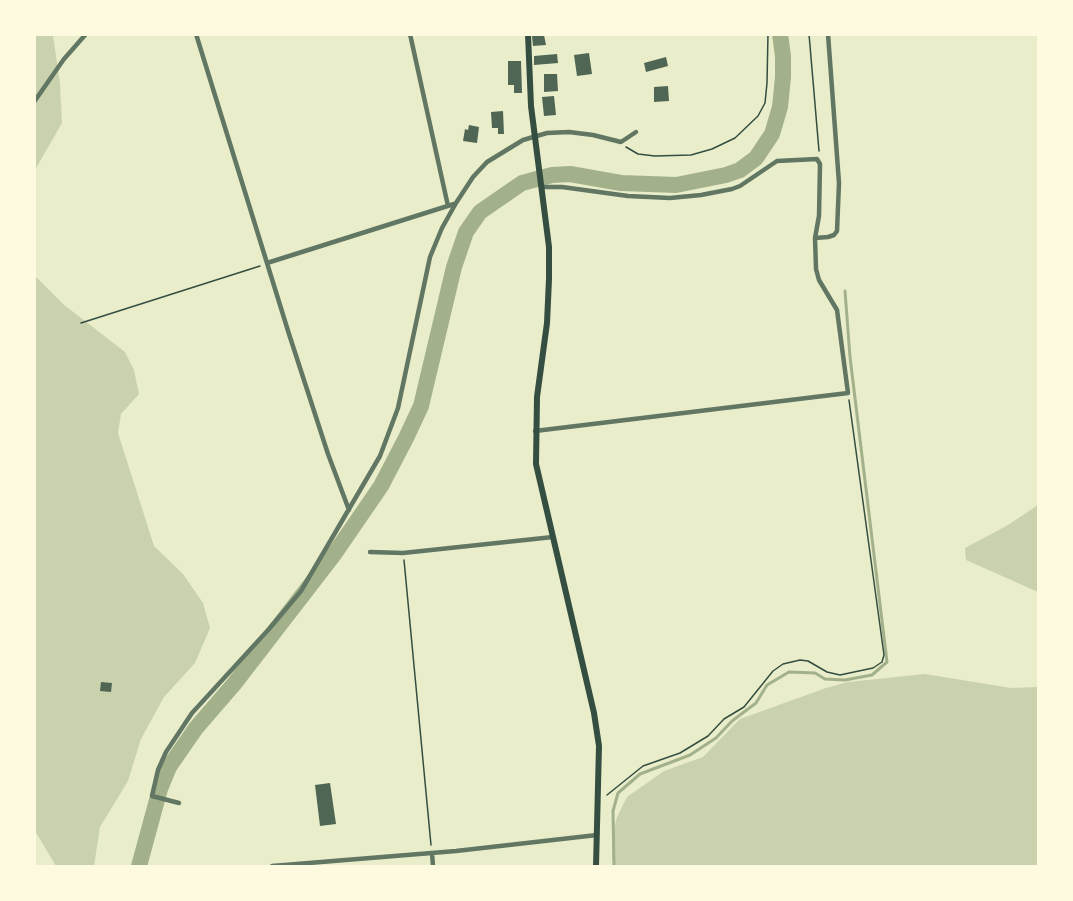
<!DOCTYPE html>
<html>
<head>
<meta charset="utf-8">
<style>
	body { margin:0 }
	#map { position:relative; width:1073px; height:901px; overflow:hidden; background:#e9edc9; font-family:Roboto,sans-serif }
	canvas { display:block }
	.frame { position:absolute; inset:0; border:36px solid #fefae0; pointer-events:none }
</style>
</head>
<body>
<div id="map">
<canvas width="1073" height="901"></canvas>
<div class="frame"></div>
</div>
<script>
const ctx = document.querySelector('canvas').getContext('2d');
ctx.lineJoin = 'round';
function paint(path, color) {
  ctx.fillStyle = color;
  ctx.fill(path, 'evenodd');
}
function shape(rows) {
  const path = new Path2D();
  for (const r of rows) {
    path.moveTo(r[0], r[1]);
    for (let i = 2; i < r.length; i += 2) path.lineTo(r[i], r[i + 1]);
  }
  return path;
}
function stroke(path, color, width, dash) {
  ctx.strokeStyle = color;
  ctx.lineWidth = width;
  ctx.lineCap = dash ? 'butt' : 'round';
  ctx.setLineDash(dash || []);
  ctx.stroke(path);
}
paint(shape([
	[35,35,53,35,60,84,62,123,35,170],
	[35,276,63,304,125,352,134,370,139,394,121,414,118,433,154,546,183,574,203,603,210,628,195,663,164,697,141,739,128,781,100,827,94,866,56,866,35,831],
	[1038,505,1038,592,966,560,965,548,1008,525],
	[925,674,1011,688,1038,687,1038,866,615,866,612,858,612,836,617,817,627,797,664,771,703,757,740,719,826,688,848,682]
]), '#cad2ad');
stroke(shape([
	[614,866,613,811,618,793,640,774,690,755,716,738,732,721,756,703,767,685,789,672,815,673,825,679,845,680,872,675,887,662,850,357,845,291]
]), '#a3b18a', 3);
stroke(shape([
	[139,866,160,789,169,767,196,728,234,684,335,553,381,486,406,438,421,406,454,267,466,232,480,212,522,183,552,175,570,174,621,183,676,185,726,175,740,170,756,158,772,134,780,107,783,77,783,56,780,34]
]), '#a3b18a', 16);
paint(shape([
	[544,35,546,45,533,46,532,36],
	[589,53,592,74,577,76,574,55],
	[557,54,558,63,534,65,534,56],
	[666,57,668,66,646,72,644,63],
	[508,61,521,61,522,93,514,93,514,85,508,85],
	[544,74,557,74,558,91,544,92],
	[668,86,669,101,654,102,654,87],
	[554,96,556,115,544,116,542,97],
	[503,111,504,134,498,134,498,128,492,128,491,112],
	[469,125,479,127,477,143,463,141,465,129,468,130],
	[101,682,112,683,111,692,100,691],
	[330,783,336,824,320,826,315,785]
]), '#4f6655');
stroke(shape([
	[809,34,819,151],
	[626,147,638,154,655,156,691,155,712,149,735,138,758,116,765,103,767,83,768,34],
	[81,323,260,266],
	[404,560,431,845],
	[607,795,643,766,680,753,708,736,724,719,744,707,773,671,783,664,800,660,808,661,827,672,840,675,873,668,882,662,884,655,849,400]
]), '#344e41', 1.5);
stroke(shape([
	[196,34,289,334,328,454,349,510],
	[410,34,448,206],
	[34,102,64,59,86,34],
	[815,238,828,237,834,235,837,231,839,183,828,34],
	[267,263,454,204],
	[535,431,848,393,837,310,819,280,816,269,815,238,819,216,820,164,817,159,777,161,740,186,732,189,701,195,670,198,628,196,562,187,542,187],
	[370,552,403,553,553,537],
	[179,803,152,796,158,770,166,752,192,713,269,629,301,591,380,456,398,408,430,257,442,228,456,203,473,177,487,162,523,140,547,133,569,132,593,135,621,142,636,132],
	[432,853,433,866],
	[272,866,456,851,597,835]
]), '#617663', 4.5);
stroke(shape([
	[528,34,531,106,549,247,549,279,547,323,537,397,536,464,594,713,599,746,596,866]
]), '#344e41', 6);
</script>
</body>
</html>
